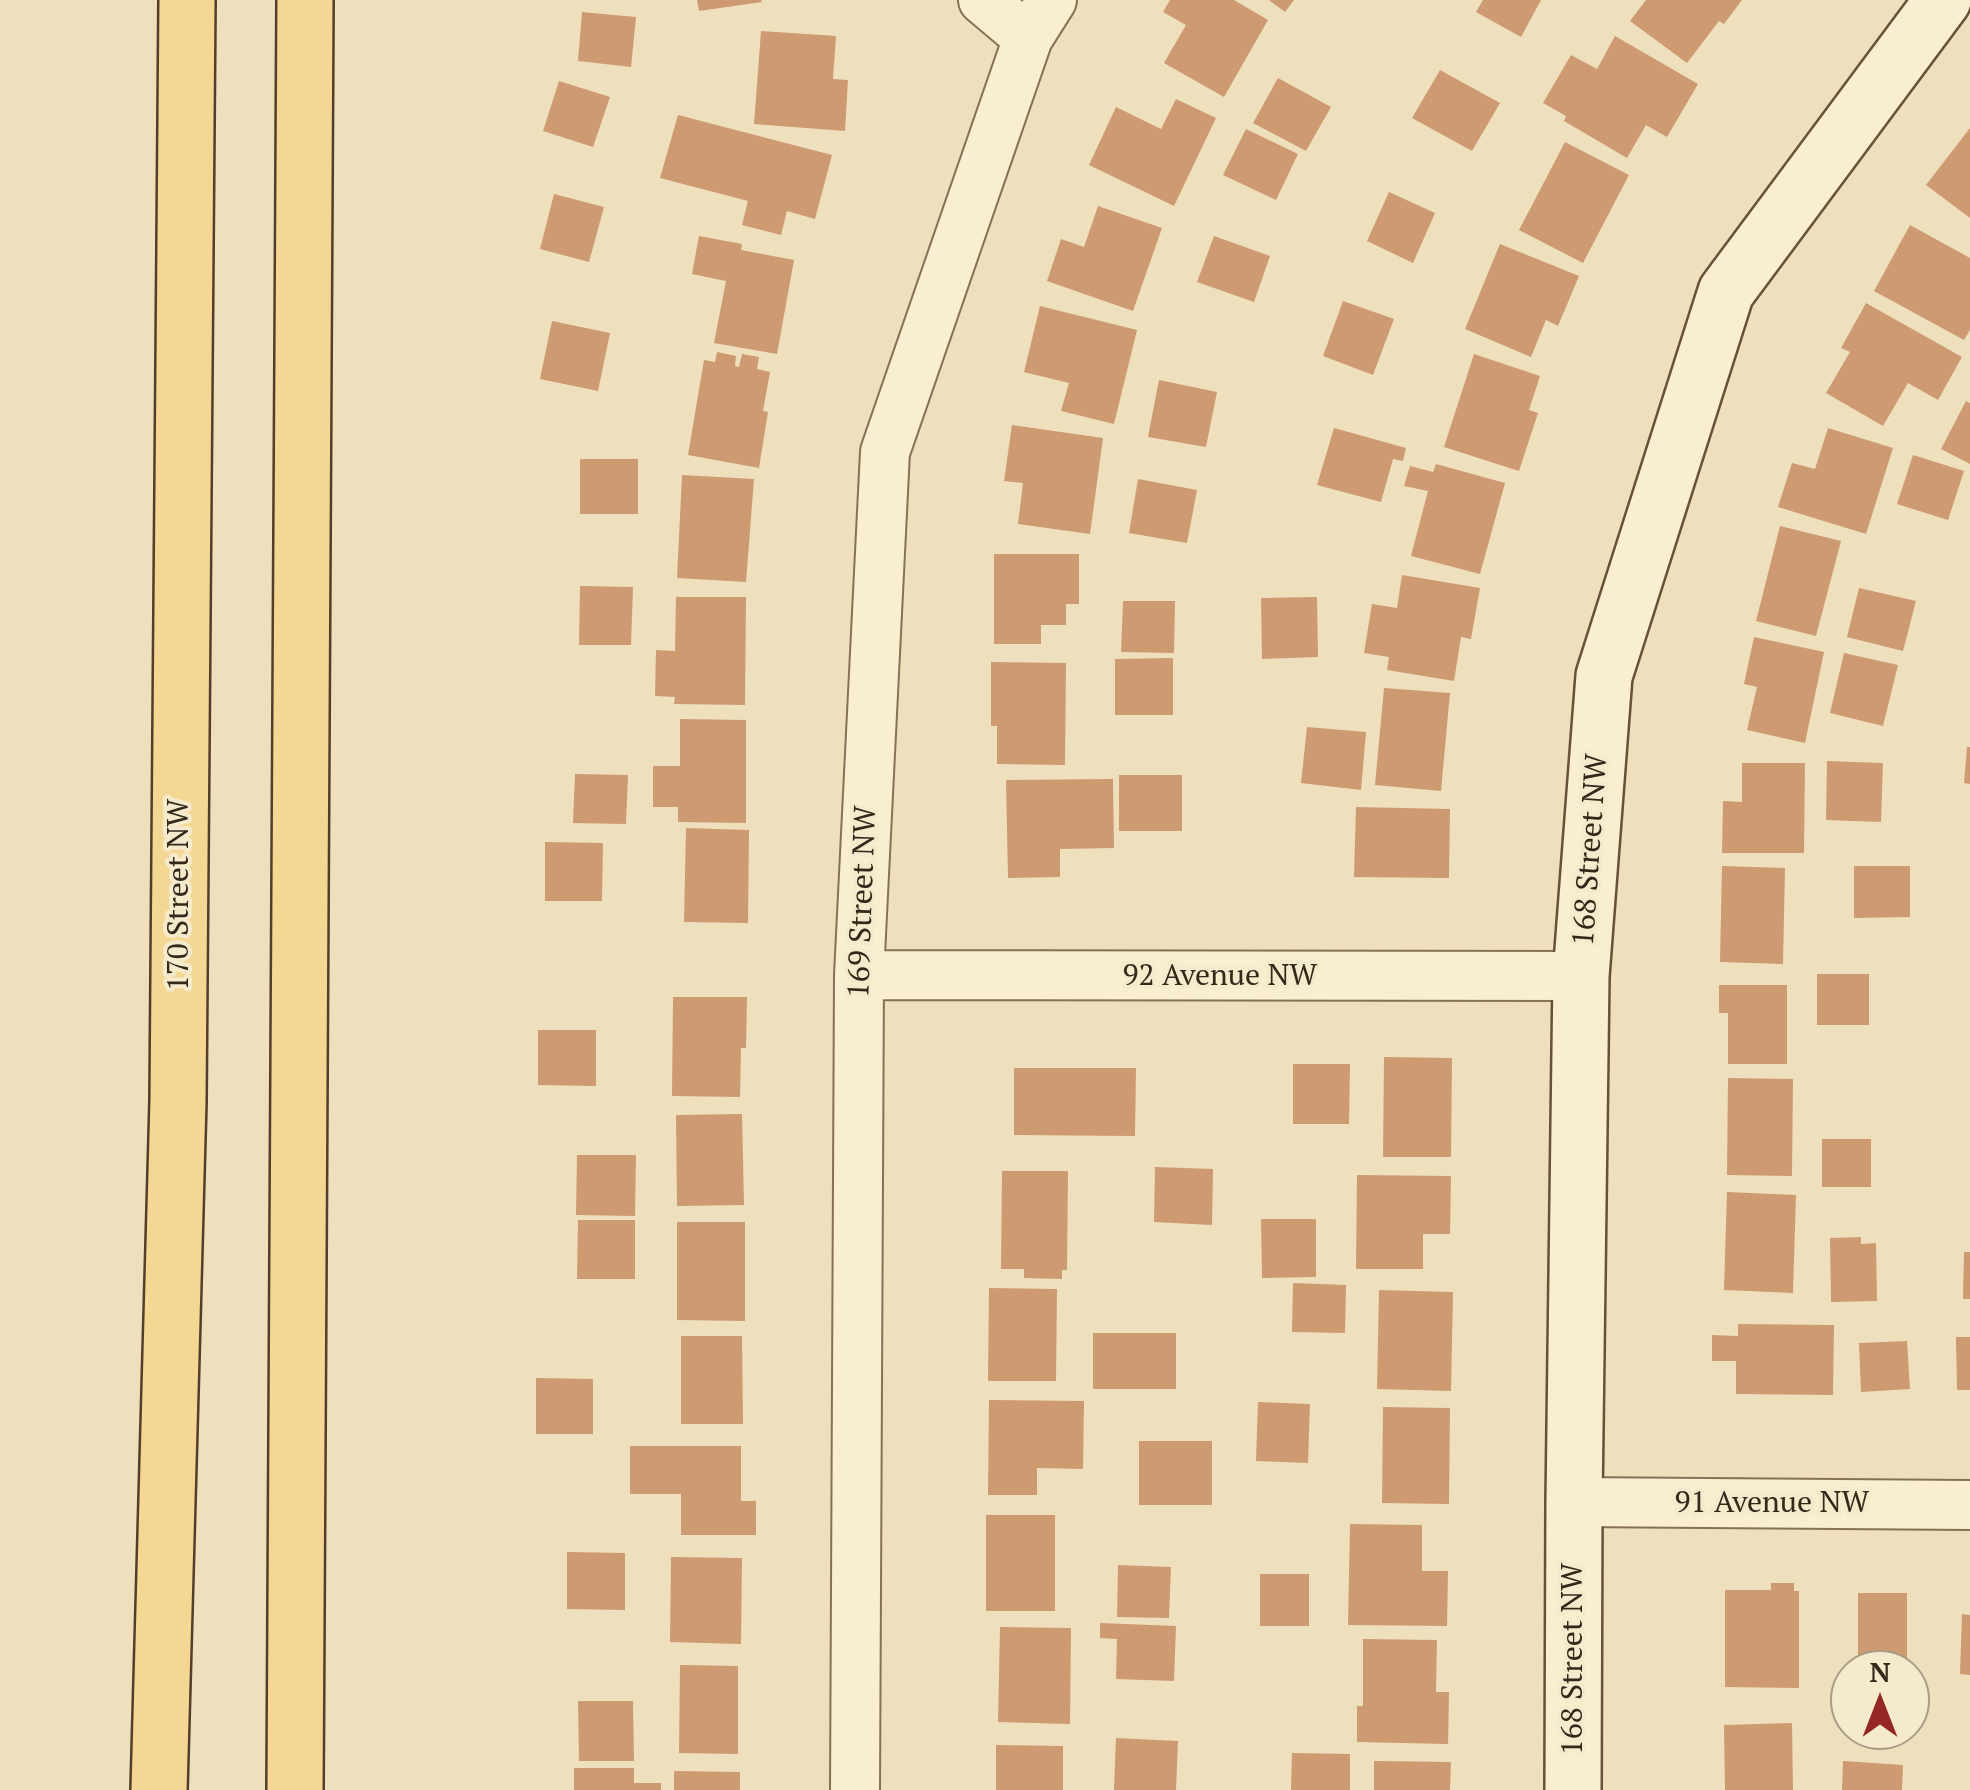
<!DOCTYPE html>
<html>
<head>
<meta charset="utf-8">
<style>
	body { margin:0 }
	#map { position:relative; width:1970px; height:1790px; overflow:hidden; background:#eee0bd; font-family:"PT Serif",serif }
	canvas { display:block }
	.north { position:absolute; left:1830px; top:1650px; width:100px; height:100px; box-sizing:border-box; background:#f5ebcc; border:2px solid #a89d85; border-radius:50%; rotate:0deg; font-size:28px; font-weight:700; line-height:40px; text-align:center; color:#35281b }
	.north::after { content:''; display:block; margin:auto; width:35px; height:45px; background:#952725; clip-path:polygon(50% 0,100% 100%,50% 72%,0 100%) }
</style>
</head>
<body>
<div id="map">
<canvas width="1970" height="1790"></canvas>
<div class="north">N</div>
</div>
<script>
const ctx = document.querySelector('canvas').getContext('2d');
ctx.lineJoin = 'round';
function paint(path, color) {
  ctx.fillStyle = color;
  ctx.fill(path, 'evenodd');
}
function shape(rows) {
  const path = new Path2D();
  for (const r of rows) {
    path.moveTo(r[0], r[1]);
    for (let i = 2; i < r.length; i += 2) path.lineTo(r[i], r[i + 1]);
  }
  return path;
}
function stroke(path, color, width, dash) {
  ctx.strokeStyle = color;
  ctx.lineWidth = width;
  ctx.lineCap = dash ? 'butt' : 'round';
  ctx.setLineDash(dash || []);
  ctx.stroke(path);
}
function write(font, color, halo, rows, align = 'center') {
  ctx.font = font + ' "PT Serif",serif';
  ctx.lineWidth = 8;
  ctx.setLineDash([]);
  ctx.textBaseline = 'middle';
  ctx.strokeStyle = halo;
  ctx.fillStyle = color;
  for (const [text, x, y, turn = 0] of rows) {
    ctx.save();
    ctx.translate(x, y);
    ctx.rotate((+turn || 0) * Math.PI / 180);
    ctx.textAlign = isNaN(turn) ? turn : align;
    if (halo) ctx.strokeText(text, 0, 0);
    ctx.fillText(text, 0, 0);
    ctx.restore();
  }
}
paint(shape([
	[697,0,761,0,762,2,699,11],
	[1170,0,1234,0,1268,20,1224,97,1164,63,1186,25,1163,12],
	[1269,0,1294,0,1285,12],
	[1483,0,1541,0,1521,37,1476,12],
	[1646,0,1742,0,1724,24,1719,21,1687,63,1630,21],
	[582,12,636,17,631,67,578,61],
	[761,31,836,36,833,79,848,80,845,131,754,124],
	[1615,36,1698,84,1667,137,1646,125,1627,158,1564,121,1566,116,1543,103,1571,55,1597,69],
	[1440,70,1500,103,1472,151,1412,118],
	[1278,78,1331,107,1306,151,1253,123],
	[559,81,610,97,593,147,543,131],
	[1176,99,1216,118,1174,206,1089,165,1116,107,1161,129],
	[678,115,832,155,815,219,787,211,781,235,742,225,748,201,660,178],
	[1970,128,1970,218,1926,185],
	[1246,129,1298,154,1276,200,1223,175],
	[1565,142,1629,175,1583,263,1519,230],
	[1389,192,1435,213,1413,263,1367,241],
	[554,194,604,207,589,262,540,249],
	[1098,206,1162,228,1133,311,1047,281,1061,239,1084,247],
	[1910,225,1970,258,1970,330,1964,340,1874,291],
	[699,236,742,244,741,250,794,260,777,354,714,343,726,281,692,274],
	[1214,236,1270,256,1254,302,1197,282],
	[1500,244,1579,276,1558,326,1546,320,1531,357,1465,329],
	[1343,301,1394,319,1373,375,1323,356],
	[1866,303,1962,357,1938,400,1908,383,1883,426,1826,393,1850,352,1841,348],
	[1040,306,1137,330,1114,424,1061,411,1069,383,1024,372],
	[552,321,610,333,598,391,540,379],
	[717,352,736,356,735,366,739,367,742,354,759,357,757,369,770,372,763,411,768,412,759,468,688,455,704,360,715,362],
	[1474,354,1540,376,1529,410,1538,413,1519,471,1444,447],
	[1159,380,1217,392,1206,447,1148,437],
	[1966,401,1970,403,1970,464,1941,449],
	[1012,425,1103,438,1090,534,1018,524,1023,483,1004,481],
	[1334,428,1406,448,1403,461,1393,459,1381,502,1317,485],
	[1828,428,1893,448,1866,534,1778,507,1792,463,1815,469],
	[1913,455,1964,471,1948,520,1897,504],
	[580,459,638,459,638,514,580,514],
	[1436,464,1505,483,1480,574,1411,556,1428,491,1404,486,1410,466,1433,472],
	[682,475,754,479,746,582,677,578],
	[1138,479,1197,490,1187,543,1129,533],
	[1780,526,1841,541,1816,636,1756,621],
	[994,554,1079,554,1079,604,1066,604,1066,625,1041,625,1041,644,994,644],
	[1402,575,1480,588,1471,639,1461,637,1454,681,1387,670,1389,657,1364,653,1372,604,1397,608],
	[580,586,633,587,631,645,579,645],
	[1859,588,1916,601,1903,651,1847,637],
	[676,597,746,597,745,705,674,704,675,697,655,696,656,650,675,651],
	[1317,597,1318,657,1262,659,1261,598],
	[1123,601,1175,601,1174,653,1121,652],
	[1754,637,1824,652,1805,743,1747,730,1757,687,1744,684],
	[1844,653,1898,665,1883,726,1830,713],
	[1173,658,1173,715,1115,715,1115,659],
	[991,662,1066,663,1065,765,997,764,997,726,991,726],
	[1384,688,1450,693,1441,791,1375,785],
	[680,719,746,720,746,823,678,822,678,807,653,807,653,766,680,766],
	[1307,727,1366,732,1361,790,1301,783],
	[1967,747,1970,747,1970,784,1964,783],
	[1827,761,1883,763,1881,822,1826,820],
	[1742,763,1805,763,1804,853,1722,853,1723,801,1742,802],
	[575,774,628,775,626,824,573,823],
	[1119,775,1182,775,1182,831,1119,831],
	[1113,779,1114,848,1060,849,1060,877,1008,878,1006,780],
	[1356,807,1450,809,1449,878,1354,877],
	[686,828,749,830,748,923,684,922],
	[545,842,603,843,602,901,545,901],
	[1722,866,1785,868,1783,964,1720,962],
	[1854,866,1910,866,1910,917,1854,918],
	[1817,974,1869,974,1869,1025,1817,1025],
	[1719,985,1787,985,1787,1064,1728,1064,1728,1013,1719,1013],
	[673,997,747,997,746,1048,741,1048,740,1097,672,1096],
	[538,1030,596,1030,596,1086,538,1085],
	[1384,1057,1452,1058,1451,1157,1383,1157],
	[1293,1064,1350,1064,1349,1124,1293,1124],
	[1014,1068,1136,1068,1135,1136,1014,1135],
	[1728,1078,1793,1079,1792,1176,1727,1175],
	[742,1114,744,1205,677,1206,676,1115],
	[1822,1139,1871,1139,1871,1187,1822,1187],
	[577,1155,636,1155,635,1216,576,1215],
	[1155,1167,1213,1169,1212,1225,1154,1222],
	[1002,1171,1068,1171,1067,1270,1062,1270,1062,1279,1024,1278,1024,1269,1001,1269],
	[1357,1175,1451,1176,1450,1234,1423,1234,1423,1269,1356,1269],
	[1727,1192,1796,1195,1793,1293,1724,1290],
	[1261,1219,1316,1219,1316,1277,1262,1278],
	[578,1220,635,1220,635,1279,577,1279],
	[677,1222,745,1222,745,1321,677,1320],
	[1861,1237,1861,1244,1876,1243,1877,1301,1831,1302,1830,1238],
	[1964,1252,1970,1252,1970,1299,1963,1299],
	[1293,1283,1346,1285,1345,1333,1292,1332],
	[989,1288,1057,1289,1056,1381,988,1381],
	[1379,1290,1453,1292,1451,1391,1377,1389],
	[1738,1324,1834,1325,1833,1395,1736,1394,1736,1361,1712,1361,1712,1335,1738,1336],
	[1093,1333,1176,1333,1176,1389,1093,1389],
	[681,1336,742,1336,743,1424,681,1424],
	[1956,1337,1970,1337,1970,1390,1957,1390],
	[1907,1341,1910,1389,1861,1392,1859,1343],
	[536,1378,593,1379,593,1434,536,1434],
	[989,1400,1084,1401,1083,1469,1037,1468,1037,1495,988,1495],
	[1258,1402,1310,1404,1308,1463,1256,1461],
	[1383,1407,1450,1408,1449,1504,1382,1503],
	[1139,1441,1212,1441,1212,1505,1139,1505],
	[630,1446,741,1446,741,1501,756,1501,756,1535,681,1535,681,1494,630,1494],
	[986,1515,1055,1515,1055,1611,986,1611],
	[1350,1524,1422,1525,1422,1571,1448,1571,1447,1626,1348,1625],
	[567,1552,625,1553,625,1610,567,1609],
	[671,1557,742,1558,741,1644,670,1642],
	[1118,1565,1171,1567,1169,1618,1117,1617],
	[1260,1574,1309,1574,1309,1626,1260,1626],
	[1771,1583,1794,1583,1794,1591,1799,1591,1799,1688,1725,1687,1725,1590,1771,1590],
	[1858,1593,1907,1593,1907,1670,1858,1670],
	[1962,1614,1970,1615,1970,1675,1960,1674],
	[1100,1623,1176,1626,1174,1681,1116,1679,1117,1639,1100,1638],
	[1000,1627,1071,1628,1070,1724,998,1722],
	[1363,1639,1437,1640,1436,1692,1449,1692,1448,1744,1357,1742,1357,1706,1363,1706],
	[680,1665,738,1666,738,1754,679,1753],
	[578,1701,633,1701,634,1761,579,1761],
	[1792,1723,1793,1790,1725,1790,1724,1725],
	[1116,1738,1178,1741,1176,1790,1114,1790],
	[996,1745,1063,1746,1063,1790,996,1790],
	[1292,1753,1350,1754,1350,1790,1291,1790],
	[1374,1761,1451,1762,1450,1790,1374,1790],
	[1843,1761,1903,1765,1902,1790,1842,1790],
	[574,1768,634,1768,634,1783,661,1783,661,1790,574,1790],
	[674,1771,740,1772,740,1790,674,1790]
]), '#cd9a72');
const street = shape([
	[983,0,1028,38],
	[859,975,1581,976],
	[1574,1502,1970,1505],
	[855,1790,859,975,885,452,1028,38,1052,0]
]);
const secondary = shape([
	[1573,1790,1574,1502,1581,976,1604,676,1726,292,1943,0]
]);
const primary = shape([
	[159,1790,178,1101,187,0],
	[295,1790,305,0]
]);
stroke(street, '#867156', 52);
stroke(secondary, '#675139', 60);
stroke(primary, '#533e2b', 60);
stroke(street, '#f9eecf', 48);
stroke(secondary, '#f9eecf', 55);
stroke(primary, '#f3d792', 55);
write('30px', '#35281b', '#f5ebcc', [
	["168 Street NW",1591,850,-86],
	["170 Street NW",179,895,-90],
	["169 Street NW",863,902,-88],
	["92 Avenue NW",1220,976],
	["91 Avenue NW",1772,1503],
	["168 Street NW",1573,1659,-90]
]);
</script>
</body>
</html>
